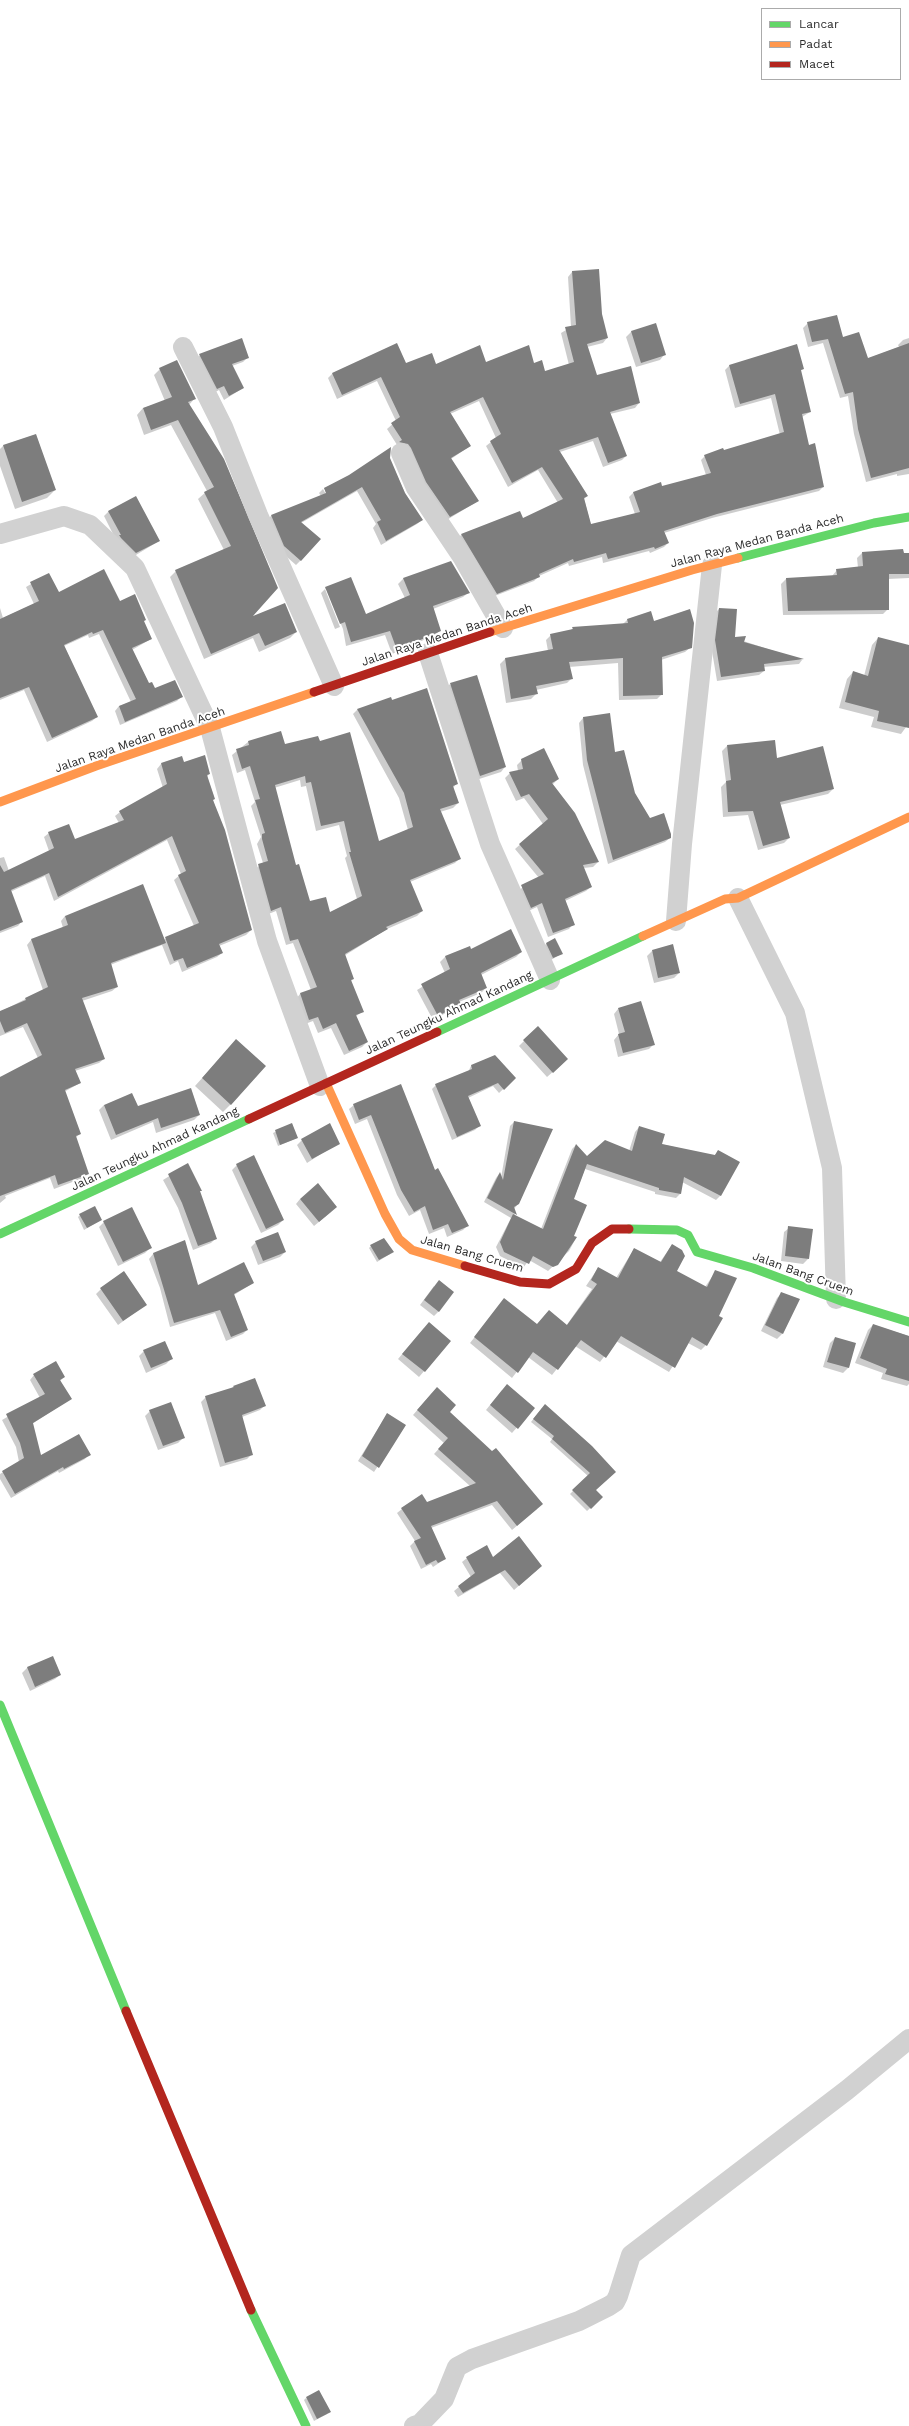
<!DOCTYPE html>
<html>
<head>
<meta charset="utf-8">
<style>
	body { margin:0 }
	#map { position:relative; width:909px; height:2426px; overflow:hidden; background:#fff; font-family:"Work Sans",sans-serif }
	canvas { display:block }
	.legend { position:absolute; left:761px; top:8px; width:140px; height:72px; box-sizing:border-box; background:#fff; border:1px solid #ababab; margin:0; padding:5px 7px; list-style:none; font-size:12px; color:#2c2c2c }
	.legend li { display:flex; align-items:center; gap:8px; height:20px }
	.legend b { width:20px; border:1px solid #ababab }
</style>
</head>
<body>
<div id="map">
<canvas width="909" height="2426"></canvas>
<ul class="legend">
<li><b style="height:5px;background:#63d668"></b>Lancar</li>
<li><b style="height:5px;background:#ff974d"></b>Padat</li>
<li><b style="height:5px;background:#b3261e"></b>Macet</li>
</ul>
</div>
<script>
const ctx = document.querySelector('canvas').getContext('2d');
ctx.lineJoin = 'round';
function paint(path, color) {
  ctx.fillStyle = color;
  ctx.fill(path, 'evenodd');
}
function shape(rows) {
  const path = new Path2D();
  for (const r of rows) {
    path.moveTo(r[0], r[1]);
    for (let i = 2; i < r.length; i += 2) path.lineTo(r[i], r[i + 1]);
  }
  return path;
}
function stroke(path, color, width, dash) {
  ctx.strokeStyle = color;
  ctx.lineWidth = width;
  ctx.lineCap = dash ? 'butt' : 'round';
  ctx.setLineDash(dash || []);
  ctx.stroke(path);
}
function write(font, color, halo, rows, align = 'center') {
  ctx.font = font + ' "Work Sans",sans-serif';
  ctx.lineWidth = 4;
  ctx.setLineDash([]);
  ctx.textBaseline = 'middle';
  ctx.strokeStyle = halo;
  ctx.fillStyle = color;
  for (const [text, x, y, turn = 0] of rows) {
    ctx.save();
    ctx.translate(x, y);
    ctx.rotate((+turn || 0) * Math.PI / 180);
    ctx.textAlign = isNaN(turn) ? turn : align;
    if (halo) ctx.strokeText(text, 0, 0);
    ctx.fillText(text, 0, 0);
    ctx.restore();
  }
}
paint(shape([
	[598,270,601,314,607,338,603,343,587,347,596,377,639,403,635,408,610,414,626,456,622,460,603,467,593,441,560,452,587,496,584,499,591,525,635,514,629,497,633,493,662,488,706,475,701,460,705,456,780,435,771,398,735,408,725,370,729,366,796,346,803,369,800,371,810,412,802,417,808,446,823,487,819,491,712,518,664,533,668,543,664,547,650,553,649,551,603,563,602,557,569,566,568,563,539,576,534,581,492,597,457,540,461,535,520,513,522,519,558,503,538,470,508,487,486,446,496,438,479,401,450,414,470,446,451,459,478,501,445,521,387,429,396,421,377,381,337,399,328,378,332,374,397,345,406,364,533,364,544,372,569,365,561,333,571,327,568,277,572,272],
	[808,323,842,339,867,359,899,347,898,345,903,340,909,338,909,474,897,476,897,474,866,482,854,434,848,396,840,398,823,343,808,347,803,328],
	[655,325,664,355,660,360,636,367,626,337,631,332],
	[200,355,248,357,243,362,232,366,243,388,224,400,219,390,212,394,195,360],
	[160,369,195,398,189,405,223,460,250,618,296,632,290,638,259,652,253,638,204,659,170,577,176,571,224,550,198,499,207,491,171,425,144,435,137,415,143,408,165,401,154,375],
	[36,435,55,490,47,498,15,509,0,466,0,449,3,446],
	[389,458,405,493,422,520,417,524,381,545,373,528,376,524,357,491,301,523,301,560,296,565,280,551,266,521,271,516,321,496,319,493,323,489,328,498,324,488],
	[109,511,159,541,131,558,116,540,104,516],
	[862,553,909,554,909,578,888,579,888,609,883,614,783,615,781,584,786,579,832,576,837,570,858,568,857,558],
	[450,562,468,593,463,597,433,609,440,630,435,635,392,654,385,635,346,646,343,629,327,589,325,589,340,627,335,629,321,593,326,588,365,616,405,598,398,584,403,579],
	[48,574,58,594,119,602,143,621,151,639,132,650,149,684,154,689,181,697,177,701,120,725,115,711,119,706,131,702,99,634,89,638,88,635,64,646,97,717,92,721,47,742,24,690,0,700,0,608,3,618,34,604,26,587],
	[719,609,734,638,802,660,799,664,763,667,764,671,759,675,717,681,711,645,715,613],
	[627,620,691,647,685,652,661,660,662,694,657,699,619,700,618,663,569,667,572,678,567,683,536,690,536,694,531,699,506,703,500,664,505,659,548,651,546,640,551,635,570,631,573,628,623,624],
	[878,638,909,646,909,723,901,734,871,727,874,717,839,708,847,679,853,672,864,676,872,645],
	[450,684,505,767,501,772,476,780,446,689],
	[391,698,457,783,453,788,458,803,453,808,440,812,459,859,455,863,410,882,422,911,417,916,387,929,344,956,353,979,351,981,363,1011,355,1017,367,1042,362,1047,344,1055,331,1028,318,1033,313,1021,305,1024,296,999,300,994,311,990,293,943,286,945,276,911,266,915,254,870,263,863,257,844,261,837,251,806,255,802,245,770,237,773,232,755,248,742,284,746,378,842,408,830,399,798,353,714,357,710],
	[300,780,301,787,306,786,316,831,339,825,347,856,345,858,357,899,329,913,310,902,295,866,274,788],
	[583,718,614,754,634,794,650,819,670,838,665,842,608,864,583,765,579,723],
	[727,746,776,760,833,789,828,794,780,805,789,838,784,843,758,850,748,815,723,817,721,787,726,782,722,751],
	[182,758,184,764,209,774,207,777,213,800,251,930,246,935,219,946,222,953,217,957,182,972,178,961,170,965,162,945,110,965,117,987,112,991,82,1001,104,1059,99,1063,75,1071,80,1083,64,1092,80,1134,75,1138,88,1174,83,1178,54,1189,50,1178,5,1196,6,1198,0,1203,0,1076,1,1078,38,1058,23,1027,0,1036,0,1012,43,990,27,945,31,940,63,928,61,921,65,916,163,940,194,926,174,880,181,874,167,840,54,901,45,876,10,892,22,921,18,926,0,933,0,858,4,857,9,871,49,851,44,837,49,833,75,840,119,823,115,816,120,812,163,788,157,769,161,764],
	[522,760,558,779,552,785,598,862,593,867,583,868,591,887,586,891,565,901,573,924,569,929,548,937,537,907,526,912,517,891,539,878,515,849,543,824,524,798,516,801,505,778,510,773,518,771,517,765],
	[547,943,561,954,551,960,544,946],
	[469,947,470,950,521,952,516,957,481,975,486,988,481,993,459,1002,455,1008,433,1020,417,990,445,973,440,962,445,957],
	[652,951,679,973,674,978,654,983,647,956],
	[618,1009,654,1044,649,1049,618,1057,614,1040,619,1034,614,1014],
	[538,1027,562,1064,547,1077,519,1046],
	[229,1048,231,1104,223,1112,195,1086],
	[471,1066,515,1078,499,1093,493,1086,468,1098,479,1126,475,1130,452,1140,432,1089,436,1085,468,1072],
	[400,1086,435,1171,468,1225,463,1230,447,1237,444,1228,429,1234,420,1210,409,1216,397,1195,367,1119,355,1124,349,1109,354,1105],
	[104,1105,137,1107,199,1115,194,1120,156,1133,153,1122,111,1140,99,1110],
	[514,1122,518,1204,514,1209,515,1216,541,1229,572,1149,576,1145,587,1157,629,1151,635,1132,639,1127,661,1144,714,1156,718,1151,721,1195,716,1200,682,1182,680,1194,676,1198,655,1194,655,1192,585,1169,573,1200,573,1236,576,1238,569,1251,548,1271,529,1260,523,1268,500,1256,496,1247,511,1218,484,1202,496,1178,499,1174,501,1178,510,1126],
	[292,1124,297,1138,278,1146,273,1133],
	[302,1140,338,1143,307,1163,297,1145],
	[187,1165,216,1238,211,1243,193,1250,178,1208,163,1180],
	[237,1165,283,1220,278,1225,261,1233,232,1170],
	[300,1199,331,1212,314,1226,296,1204],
	[80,1215,101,1220,84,1230,78,1217],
	[104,1222,150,1248,145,1253,118,1266,99,1227],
	[789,1228,808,1259,803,1264,781,1261,784,1232],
	[184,1242,198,1287,253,1283,234,1295,247,1330,243,1334,226,1341,215,1313,170,1327,160,1288,149,1259,153,1254],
	[256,1242,285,1252,280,1257,258,1265,251,1247],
	[672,1245,676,1271,705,1287,716,1271,706,1345,701,1350,688,1343,669,1372,616,1341,600,1362,575,1346,552,1375,528,1357,512,1378,470,1343,504,1300,537,1325,566,1326,592,1289,586,1286,598,1268,616,1278,634,1249,660,1262],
	[371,1246,390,1254,377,1262,369,1248],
	[434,1286,439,1311,434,1316,420,1305],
	[101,1289,145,1305,118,1325,96,1294],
	[782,1293,799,1299,782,1334,777,1339,761,1331,777,1298],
	[873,1325,909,1336,909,1384,907,1386,881,1379,883,1373,855,1363,868,1330],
	[424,1328,450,1341,419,1377,398,1359],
	[835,1338,855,1344,848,1368,843,1373,823,1367,830,1343],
	[144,1351,171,1359,166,1364,146,1373,139,1356],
	[34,1375,64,1377,60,1381,70,1399,32,1424,40,1456,89,1454,85,1459,59,1473,58,1471,11,1498,0,1479,0,1474,19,1462,16,1447,2,1420,40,1398,30,1380],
	[234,1386,265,1405,260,1410,242,1417,252,1454,247,1459,220,1467,201,1402,206,1397,231,1389],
	[502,1390,534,1408,512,1433,486,1410],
	[432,1393,537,1509,512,1530,492,1505,431,1528,445,1559,433,1567,431,1564,421,1569,410,1546,415,1541,397,1513,402,1509,427,1503,470,1486,434,1454,444,1443,413,1415],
	[542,1408,592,1447,595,1490,602,1497,587,1511,570,1494,588,1476,550,1442,552,1439,531,1422],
	[150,1411,183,1438,178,1443,158,1450,145,1416],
	[387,1414,405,1425,374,1472,358,1461],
	[467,1558,493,1559,537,1570,514,1590,500,1573,458,1597,454,1591,471,1577,462,1562],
	[52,1657,60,1675,55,1679,30,1691,22,1673,27,1668],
	[306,2398,327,2414,314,2421,304,2400]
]), '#0003');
paint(shape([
	[599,269,602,314,608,338,587,344,597,375,631,366,640,403,610,412,627,456,608,463,598,437,559,450,588,496,584,498,591,524,640,512,633,492,661,482,662,486,711,473,704,455,723,448,724,450,784,432,775,394,740,404,729,365,797,344,804,369,801,370,811,412,802,414,809,445,815,443,824,487,717,514,664,531,669,543,655,549,654,547,608,559,606,553,574,562,573,559,539,574,540,577,497,594,461,534,520,511,523,518,563,499,542,467,512,483,490,441,501,434,483,397,450,412,471,446,451,458,479,501,450,517,426,482,411,448,408,444,399,442,402,440,391,423,400,417,381,377,342,395,332,373,397,343,406,363,432,353,436,364,480,345,486,362,529,345,534,363,542,360,545,371,574,362,565,327,576,325,572,271],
	[837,315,843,337,859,332,868,358,909,343,909,468,871,478,858,429,853,392,845,394,828,339,812,342,807,322],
	[656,323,666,355,641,363,631,331],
	[242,338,249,358,232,364,244,388,229,396,224,386,217,389,199,354],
	[177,360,196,399,188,402,224,459,278,588,253,616,285,603,297,632,265,646,259,633,211,654,175,570,231,546,204,492,214,487,178,420,151,430,143,408,172,397,159,368],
	[36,434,56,490,22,502,3,445],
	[391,447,390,458,405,493,423,520,386,541,377,522,381,520,362,487,301,522,321,539,301,561,284,546,271,515,326,493,324,488,349,475],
	[136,496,160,541,136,553,121,538,119,535,121,535,108,511],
	[903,549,904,553,909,553,909,574,889,574,889,610,788,611,786,578,837,575,836,569,863,566,862,552],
	[451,561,470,593,433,606,441,631,397,650,390,631,351,642,345,622,340,624,325,587,351,577,366,614,410,595,403,578],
	[104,569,120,601,135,594,146,620,144,621,152,639,132,648,149,683,152,682,155,688,175,680,183,697,125,722,119,706,136,699,103,630,93,634,92,632,64,645,98,717,52,738,29,687,0,698,0,619,39,601,30,582,49,573,59,592],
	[719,608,737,609,735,637,746,636,744,642,804,659,764,664,765,671,721,677,715,640],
	[690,609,694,623,692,648,662,657,663,695,623,696,623,658,569,662,573,679,536,686,538,694,511,699,505,658,553,649,550,634,573,629,572,627,628,623,627,619,651,611,654,621],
	[878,637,909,645,909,728,877,721,879,711,845,702,853,671,868,676],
	[477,675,506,767,480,776,450,683],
	[427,688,458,784,453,786,459,803,440,809,461,859,410,880,423,911,386,927,388,929,345,954,354,979,351,980,364,1012,356,1015,368,1042,349,1051,336,1023,323,1029,318,1017,309,1020,300,993,317,987,298,939,290,941,281,907,271,911,258,864,268,861,262,839,262,834,265,833,255,800,260,799,250,766,242,769,236,749,249,745,248,741,281,731,285,744,318,736,320,741,350,732,379,841,413,827,404,793,357,709,391,697,392,700],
	[305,776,306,783,311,782,321,826,344,821,351,852,349,852,362,896,330,912,326,897,310,901,299,864,296,865,275,785],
	[610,713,615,752,624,750,635,793,650,818,664,813,671,834,671,838,613,860,587,760,583,717],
	[775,740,777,758,823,746,834,789,780,802,790,838,763,846,753,811,728,812,726,781,731,780,727,745],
	[544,748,559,779,552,783,575,813,599,862,583,865,592,887,565,899,575,925,553,933,542,903,531,908,521,885,544,874,519,844,548,819,529,794,521,797,509,772,523,769,521,759],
	[205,755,210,774,207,775,215,799,213,800,225,830,252,930,219,944,223,953,187,968,183,958,174,961,165,937,199,923,178,875,186,871,172,836,58,897,49,873,11,890,23,922,0,931,0,865,4,872,54,848,48,832,69,824,75,839,124,820,119,811,167,784,161,763,182,756,184,762],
	[143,884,166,943,111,963,118,987,82,998,105,1059,75,1069,81,1083,65,1090,81,1134,76,1136,89,1174,58,1185,55,1175,0,1196,0,1077,42,1055,27,1023,5,1033,0,1021,0,1011,26,1000,25,998,48,987,31,939,68,925,65,916],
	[511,929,522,952,481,973,487,988,459,1000,461,1004,438,1016,421,984,450,969,445,956,470,946,471,949],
	[555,938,563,954,553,958,546,943],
	[673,944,680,973,658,978,652,950],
	[641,1001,655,1045,623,1053,618,1034,625,1032,618,1008],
	[538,1026,568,1059,553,1073,523,1040],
	[236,1039,266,1066,231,1105,202,1078],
	[495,1055,516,1078,504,1090,498,1083,468,1096,481,1126,457,1137,435,1084,472,1069,471,1065],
	[401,1084,435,1170,438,1168,469,1226,452,1233,448,1224,433,1230,425,1206,414,1212,401,1190,371,1115,359,1120,353,1104],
	[191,1088,200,1115,161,1128,158,1118,116,1135,104,1105,132,1093,138,1106],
	[514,1121,553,1129,519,1204,514,1207,517,1215,487,1198,500,1172,503,1180],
	[292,1123,298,1138,280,1145,275,1130],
	[330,1123,340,1144,312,1159,301,1139],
	[639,1126,665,1134,662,1144,715,1155,718,1150,740,1162,721,1196,684,1177,681,1194,659,1190,659,1188,587,1164,574,1199,587,1205,574,1236,577,1237,558,1265,553,1267,533,1256,529,1264,504,1252,500,1242,513,1214,543,1229,576,1144,587,1156,605,1140,632,1151],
	[254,1155,284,1220,266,1229,236,1164],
	[188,1163,202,1191,200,1191,217,1239,198,1246,182,1203,168,1174],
	[318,1183,337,1207,319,1222,300,1199],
	[95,1206,102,1220,87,1228,79,1214],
	[132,1207,152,1248,123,1262,103,1221],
	[788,1226,813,1229,809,1259,785,1256],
	[278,1232,286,1252,263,1261,255,1241],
	[384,1238,394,1252,379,1260,370,1245],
	[185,1240,198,1285,244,1262,254,1283,234,1294,248,1330,231,1337,220,1310,174,1323,153,1253],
	[672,1244,682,1250,685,1256,677,1271,707,1287,715,1270,737,1278,719,1316,723,1318,707,1346,692,1337,675,1368,621,1336,606,1358,581,1340,558,1370,533,1352,518,1373,474,1337,504,1298,537,1324,549,1310,567,1325,597,1284,591,1280,598,1267,618,1278,634,1248,661,1262],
	[124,1271,147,1305,123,1321,100,1288],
	[439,1280,454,1292,439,1312,424,1300],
	[781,1292,800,1299,783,1334,765,1325],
	[429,1322,451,1341,425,1372,402,1354],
	[873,1324,909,1336,909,1381,885,1374,887,1369,860,1358],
	[835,1337,856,1343,849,1368,827,1362],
	[165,1341,173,1359,151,1368,143,1350],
	[56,1361,65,1377,60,1380,72,1399,33,1423,41,1455,79,1434,91,1455,64,1469,63,1467,15,1494,2,1471,24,1458,20,1443,6,1414,45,1394,33,1374],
	[255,1378,266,1406,242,1415,253,1455,225,1463,205,1396,234,1387,233,1386],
	[507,1384,535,1408,518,1429,490,1405],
	[437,1387,456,1405,450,1412,492,1451,496,1448,543,1504,517,1526,497,1501,431,1526,446,1559,438,1563,436,1560,426,1565,414,1541,421,1538,401,1508,422,1494,427,1502,476,1483,438,1449,448,1438,417,1410],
	[171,1402,185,1438,163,1446,149,1410],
	[545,1404,592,1446,616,1472,596,1490,603,1497,591,1509,572,1490,590,1473,552,1439,554,1436,533,1419],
	[387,1413,406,1425,379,1468,362,1456],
	[519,1536,542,1566,519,1586,505,1570,463,1593,458,1586,475,1573,466,1557,487,1545,493,1557],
	[53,1656,61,1675,35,1687,27,1667],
	[319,2390,331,2412,317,2419,306,2397]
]), '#7d7d7d');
stroke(shape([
	[183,347,223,427,258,515,334,686],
	[401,453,416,488,463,558,503,628],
	[0,534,64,516,90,525,135,568,210,728,267,941,320,1086],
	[428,653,490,844,550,980],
	[738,898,795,1013,832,1168,836,1299],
	[676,921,682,844,712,565],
	[414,2426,420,2424,444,2399,457,2367,472,2359,579,2321,609,2306,615,2302,618,2296,631,2255,847,2090,909,2039]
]), '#d1d1d1', 20);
stroke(shape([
	[738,558,874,523,909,517],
	[437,1032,643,936],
	[629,1229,677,1230,688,1235,697,1252,753,1268,844,1302,909,1322],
	[0,1234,249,1119],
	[0,1705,126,2011],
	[251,2310,306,2426]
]), '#63d668', 9);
stroke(shape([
	[490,632,692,570,738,558],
	[0,802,96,766,314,692],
	[643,936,725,899,738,898,909,817],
	[326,1083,385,1214,399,1239,412,1250,465,1266]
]), '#ff974d', 9);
stroke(shape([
	[314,692,490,632],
	[249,1119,437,1032],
	[465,1266,520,1282,549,1284,576,1269,592,1243,612,1229,629,1229],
	[126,2011,251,2310]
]), '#b3261e', 9);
write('12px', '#2c2c2c', '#fff', [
	["Jalan Raya Medan Banda Aceh",757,541,-15],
	["Jalan Raya Medan Banda Aceh",447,635,-18],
	["Jalan Raya Medan Banda Aceh",140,740,-19],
	["Jalan Teungku Ahmad Kandang",449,1013,-25],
	["Jalan Teungku Ahmad Kandang",155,1149,-25],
	["Jalan Bang Cruem",472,1254,16],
	["Jalan Bang Cruem",803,1274,20]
]);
</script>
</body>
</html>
